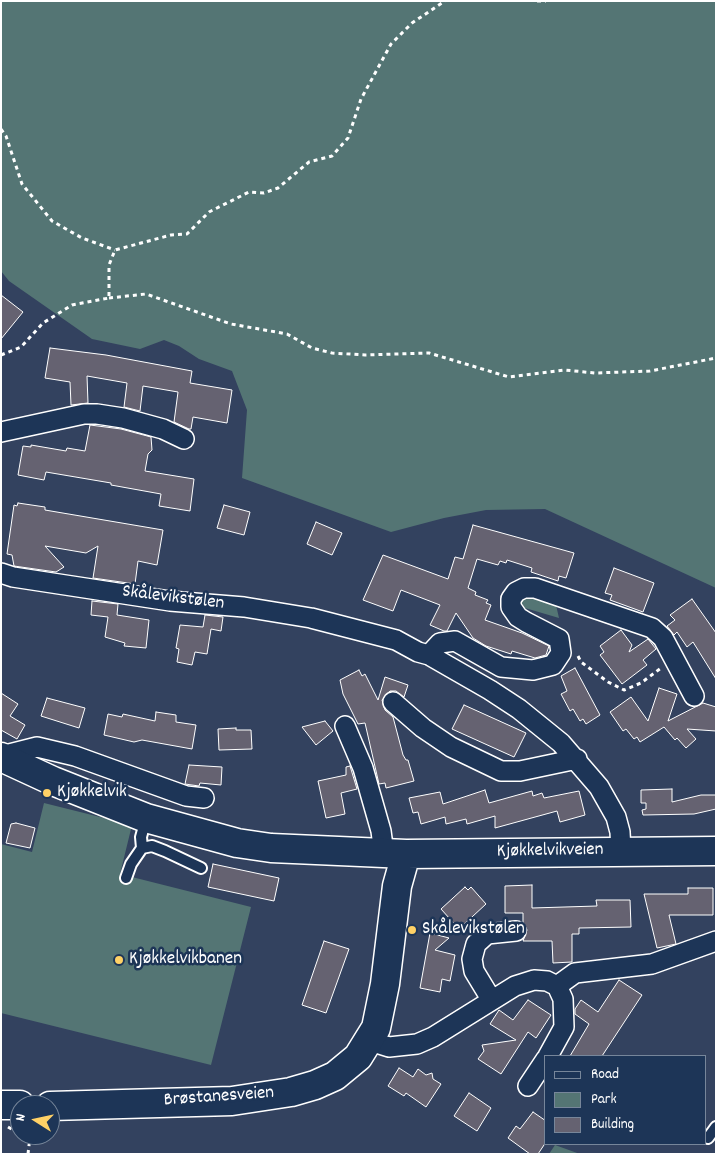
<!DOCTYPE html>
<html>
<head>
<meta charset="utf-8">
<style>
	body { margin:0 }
	#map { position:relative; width:717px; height:1155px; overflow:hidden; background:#33425f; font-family:Dekko,sans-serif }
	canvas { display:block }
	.frame { position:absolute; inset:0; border:2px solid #fff; pointer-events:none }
	.legend { position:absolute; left:544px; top:1055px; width:162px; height:90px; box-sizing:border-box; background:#1d3557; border:1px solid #77869a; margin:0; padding:6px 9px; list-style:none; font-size:15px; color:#fff }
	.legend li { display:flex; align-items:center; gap:10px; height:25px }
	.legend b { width:25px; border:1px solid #77869a }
	.north { position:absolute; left:10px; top:1095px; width:50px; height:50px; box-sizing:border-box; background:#1d3557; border:1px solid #77869a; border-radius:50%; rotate:280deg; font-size:14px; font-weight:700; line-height:20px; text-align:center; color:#fff }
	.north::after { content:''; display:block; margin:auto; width:18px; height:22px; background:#ffd166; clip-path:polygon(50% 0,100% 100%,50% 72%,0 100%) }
</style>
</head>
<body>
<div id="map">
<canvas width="717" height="1155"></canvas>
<div class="frame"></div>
<ul class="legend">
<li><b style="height:6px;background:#1d3557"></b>Road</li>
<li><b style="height:14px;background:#547574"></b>Park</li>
<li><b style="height:14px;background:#656271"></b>Building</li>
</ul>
<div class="north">N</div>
</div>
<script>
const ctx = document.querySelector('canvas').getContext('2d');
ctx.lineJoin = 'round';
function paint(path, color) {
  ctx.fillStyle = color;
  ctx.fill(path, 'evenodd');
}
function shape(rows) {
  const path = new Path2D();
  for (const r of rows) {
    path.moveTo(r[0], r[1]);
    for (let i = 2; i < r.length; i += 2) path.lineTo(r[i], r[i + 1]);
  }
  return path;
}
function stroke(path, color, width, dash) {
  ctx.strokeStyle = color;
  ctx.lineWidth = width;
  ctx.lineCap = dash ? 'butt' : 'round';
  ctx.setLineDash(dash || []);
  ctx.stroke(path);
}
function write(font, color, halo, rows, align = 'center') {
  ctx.font = font + ' Dekko,sans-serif';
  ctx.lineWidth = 5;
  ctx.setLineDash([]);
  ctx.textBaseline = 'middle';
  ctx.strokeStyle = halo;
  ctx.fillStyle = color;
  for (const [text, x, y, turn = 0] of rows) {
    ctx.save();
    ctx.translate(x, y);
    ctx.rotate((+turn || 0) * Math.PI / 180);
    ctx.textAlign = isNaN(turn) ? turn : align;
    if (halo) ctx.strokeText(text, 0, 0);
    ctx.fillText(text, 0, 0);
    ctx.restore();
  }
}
paint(shape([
	[1,1,716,1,716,588,545,509,486,510,444,518,391,532,242,478,247,410,232,371,199,359,179,346,164,340,140,349,92,339,9,281,1,271],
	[525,595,556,605,559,618,525,608,521,602],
	[44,803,132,825,120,874,251,907,211,1065,1,1013,1,844,32,852],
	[555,1145,580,1154,549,1154]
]), '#547574');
const building = shape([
	[1,295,23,312,1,339,1,295],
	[50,348,106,355,192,371,190,383,232,390,227,423,193,417,191,429,189,429,174,422,178,392,143,386,140,411,124,407,127,383,87,376,88,403,71,405,70,382,45,378,50,348],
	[90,425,121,429,151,437,152,450,148,454,145,471,194,479,190,511,159,506,161,494,111,485,111,483,46,472,44,480,18,475,23,446,31,447,31,445,66,451,67,448,85,451,90,425],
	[18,503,45,507,45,510,163,530,157,565,138,561,135,584,93,578,98,546,86,553,45,546,64,567,56,572,14,566,12,555,7,554,14,505,17,506,18,503],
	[224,505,250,512,244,535,217,528,224,505],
	[316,522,342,533,332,555,307,544,316,522],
	[473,525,574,553,566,578,559,576,558,581,531,572,532,568,507,560,506,563,500,561,498,565,477,559,468,588,476,592,475,595,488,600,486,603,491,605,485,620,522,633,549,646,546,655,535,658,512,651,511,654,486,646,473,638,456,613,447,631,444,631,430,625,440,605,401,590,393,611,363,600,383,555,448,579,455,557,463,559,473,525],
	[614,568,654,583,643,612,610,600,612,595,605,593,614,568],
	[692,599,716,633,716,679,693,642,687,647,677,632,674,635,667,626,675,620,670,615,692,599],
	[92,601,118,604,117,615,149,620,146,648,124,646,125,643,105,637,108,617,91,615,92,601],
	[205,615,223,617,221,631,211,629,207,654,195,652,192,665,177,662,179,649,176,648,180,625,203,627,205,615],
	[621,630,632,645,629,652,648,639,656,649,643,660,647,665,622,684,600,655,604,652,600,646,621,630],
	[575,668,600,715,586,724,583,719,580,721,573,709,570,711,561,694,567,691,561,676,575,668],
	[359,670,362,676,365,674,378,700,385,677,408,685,404,697,396,691,390,691,382,700,385,710,393,717,403,755,406,760,408,760,414,781,386,788,385,783,379,784,365,723,358,724,343,694,340,680,359,670],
	[659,688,677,694,668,721,703,703,716,707,716,731,687,729,696,739,686,748,677,738,675,740,664,727,640,742,637,737,634,739,626,729,623,731,610,712,631,697,648,721,659,688],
	[1,693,18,704,10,716,25,725,17,739,1,730,1,693],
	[47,698,85,708,79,728,41,716,47,698],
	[464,705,526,733,514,757,452,729,464,705],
	[156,712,176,715,176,722,196,725,192,749,142,740,134,742,104,735,108,714,122,717,123,714,155,721,156,712],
	[325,721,333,731,316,745,302,727,325,721],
	[236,728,236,730,251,730,252,749,219,750,218,729,236,728],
	[189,765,222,767,221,785,200,783,199,786,185,784,189,765],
	[350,766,357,789,341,793,345,814,326,818,318,781,346,775,346,767,350,766],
	[672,789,672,802,701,795,716,795,716,809,694,814,643,815,642,810,646,809,646,803,641,803,641,790,672,789],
	[485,790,489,803,532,791,533,796,542,793,544,798,579,791,585,815,560,822,557,811,495,828,495,816,467,824,466,819,446,824,445,817,421,824,418,812,413,813,409,798,440,792,443,804,485,790],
	[16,823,35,828,30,848,6,843,11,824,16,823],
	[213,864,279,878,274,901,208,887,213,864],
	[532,885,532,908,597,906,596,900,630,900,631,927,579,928,579,934,572,934,572,962,553,963,552,941,523,941,527,930,523,922,523,913,505,913,505,886,532,885],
	[465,887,468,890,471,887,486,904,459,929,441,909,465,887],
	[688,888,713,888,713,915,669,915,676,944,657,948,644,894,688,894,688,888],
	[430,933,449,938,435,950,455,955,450,981,442,979,440,992,420,988,430,933],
	[324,941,349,949,326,1013,302,1005,324,941],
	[619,980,642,995,602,1056,570,1056,589,1024,575,1014,575,1009,581,1000,598,1012,619,980],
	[528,1000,551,1015,536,1038,528,1032,501,1074,478,1059,484,1051,482,1045,516,1040,490,1024,499,1010,513,1020,528,1000],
	[399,1068,413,1077,418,1069,426,1075,432,1073,433,1079,441,1084,426,1107,406,1093,404,1096,388,1086,399,1068],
	[469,1093,491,1108,477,1131,454,1116,469,1093],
	[533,1112,546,1121,546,1142,538,1154,530,1154,508,1138,516,1126,520,1129,533,1112]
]);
paint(building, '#656271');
stroke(building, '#fff', 1);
const lane = shape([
	[142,848,152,846,165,851,201,868],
	[126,878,131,864,142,848,141,837,146,819],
	[708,1138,716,1127]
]);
const street = shape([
	[1,432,84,414,97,414,123,418,163,429,184,439],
	[1,573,13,577,170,601,244,607,311,618,396,640,418,652,429,655,490,690,519,709,561,743,599,787,616,817,620,832,621,851],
	[429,655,440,643,455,641,501,667,533,670,553,665,561,653,559,639,526,622,518,617,511,607,511,599,516,592,524,588,535,588,652,628,663,638,694,696],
	[393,702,423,728,451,747,501,771,520,771,577,759],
	[345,726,363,768,381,831,384,854],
	[1,756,37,747,75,756,186,796,204,798],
	[491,999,474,971,472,959,476,944,487,934,516,931],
	[370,1041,389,1047,417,1044,433,1037,515,986,534,980,547,981,557,986,575,973,652,964,716,941],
	[548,1056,564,1027,563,999,557,986],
	[528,1086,546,1059]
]);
const secondary = shape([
	[1,757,53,781,146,818,237,843,271,848,406,854,716,851],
	[1,1105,20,1105],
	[50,1106,232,1101,291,1092,315,1085,335,1076,358,1057,376,1028,385,984,397,886,406,854]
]);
stroke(lane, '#fff', 14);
stroke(street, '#fff', 22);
stroke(secondary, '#fff', 31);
stroke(shape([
	[537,1,546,1],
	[1,129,6,136,22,184,52,221,82,238,115,250],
	[109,298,146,294,231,324,287,334,312,348,332,353,365,355,429,353,509,377,565,370,595,373,650,371,716,358],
	[1,355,21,347,43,323,72,305,109,298,109,265,115,250,171,235,187,234,209,212,249,192,264,193,278,188,309,162,332,156,348,138,361,99,391,44,412,23,445,1],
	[578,656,581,662,608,682,624,690,641,683,661,668],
	[8,1127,20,1134],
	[21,1135,42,1139,47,1135],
	[28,1154,30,1137]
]), '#fff', 3, [4, 4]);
stroke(lane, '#1d3557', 10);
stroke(street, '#1d3557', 19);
stroke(secondary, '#1d3557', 28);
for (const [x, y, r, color] of [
	[47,793,5,"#ffd166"],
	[412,930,5,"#ffd166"],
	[119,960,5,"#ffd166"]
]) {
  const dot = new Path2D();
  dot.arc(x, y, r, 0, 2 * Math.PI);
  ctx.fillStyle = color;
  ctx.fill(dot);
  stroke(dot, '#1d3557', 2);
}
write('19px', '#fff', '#1d3557', [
	["Skålevikstølen",173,599,7],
	["Kjøkkelvikveien",550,852,-1],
	["Brøstanesveien",219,1098,-4]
]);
write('19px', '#fff', '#1d3557', [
	["Kjøkkelvik",57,793],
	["Skålevikstølen",422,930],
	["Kjøkkelvikbanen",129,960]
], 'left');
</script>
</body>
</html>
